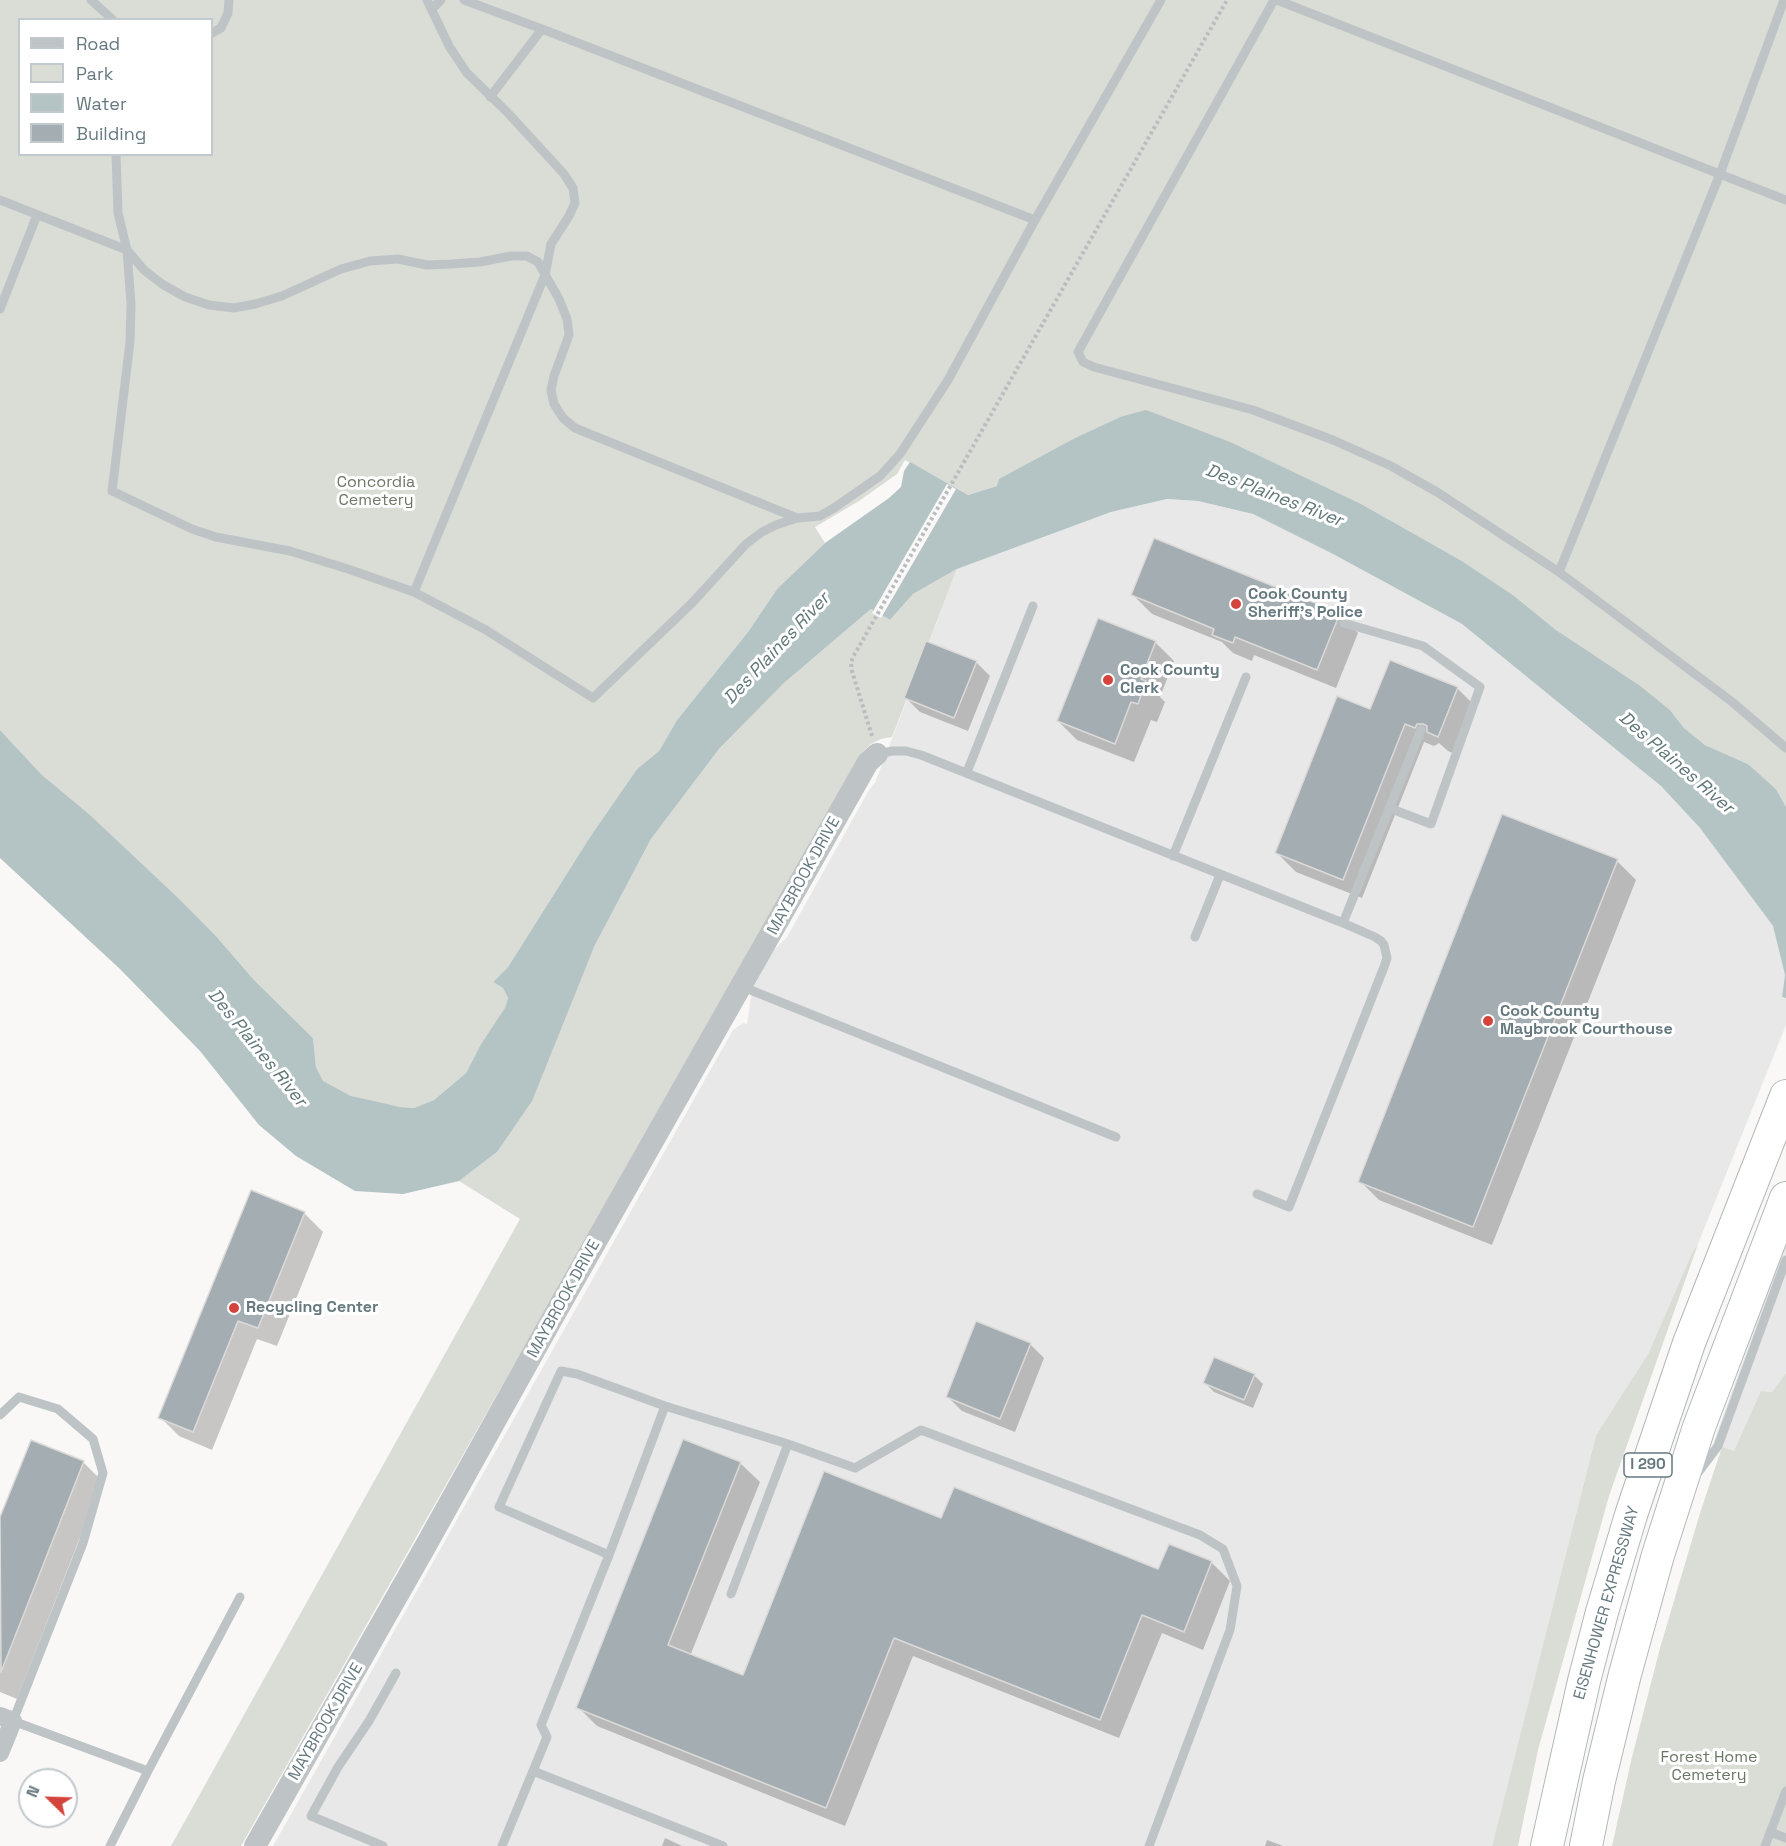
<!DOCTYPE html>
<html>
<head>
<meta charset="utf-8">
<style>
	body { margin:0 }
	#map { position:relative; width:1786px; height:1846px; overflow:hidden; background:#f9f8f7; font-family:"Space Grotesk",sans-serif }
	canvas { display:block }
	.legend { position:absolute; left:18px; top:18px; width:195px; height:138px; box-sizing:border-box; background:#fff; border:2px solid #c2c9cc; margin:0; padding:8px 10px; list-style:none; font-size:18px; color:#66797f }
	.legend li { display:flex; align-items:center; gap:12px; height:30px }
	.legend b { width:30px; border:2px solid #c2c9cc }
	.north { position:absolute; left:18px; top:1768px; width:60px; height:60px; box-sizing:border-box; background:#fff; border:2px solid #c2c9cc; border-radius:50%; rotate:293deg; font-size:16px; font-weight:700; line-height:24px; text-align:center; color:#66797f }
	.north::after { content:''; display:block; margin:auto; width:21px; height:27px; background:#d3453c; clip-path:polygon(50% 0,100% 100%,50% 72%,0 100%) }
</style>
</head>
<body>
<div id="map">
<canvas width="1786" height="1846"></canvas>
<ul class="legend">
<li><b style="height:8px;background:#bec4c6"></b>Road</li>
<li><b style="height:16px;background:#daddd6"></b>Park</li>
<li><b style="height:16px;background:#b4c3c4"></b>Water</li>
<li><b style="height:16px;background:#a4aeb2"></b>Building</li>
</ul>
<div class="north">N</div>
</div>
<script>
const ctx = document.querySelector('canvas').getContext('2d');
ctx.lineJoin = 'round';
function paint(path, color) {
  ctx.fillStyle = color;
  ctx.fill(path, 'evenodd');
}
function shape(rows) {
  const path = new Path2D();
  for (const r of rows) {
    path.moveTo(r[0], r[1]);
    for (let i = 2; i < r.length; i += 2) path.lineTo(r[i], r[i + 1]);
  }
  return path;
}
function stroke(path, color, width, dash) {
  ctx.strokeStyle = color;
  ctx.lineWidth = width;
  ctx.lineCap = dash ? 'butt' : 'round';
  ctx.setLineDash(dash || []);
  ctx.stroke(path);
}
function write(font, color, halo, rows, align = 'center') {
  ctx.font = font + ' "Space Grotesk",sans-serif';
  ctx.lineWidth = 6;
  ctx.setLineDash([]);
  ctx.textBaseline = 'middle';
  ctx.strokeStyle = halo;
  ctx.fillStyle = color;
  for (const [text, x, y, turn = 0] of rows) {
    ctx.save();
    ctx.translate(x, y);
    ctx.rotate((+turn || 0) * Math.PI / 180);
    ctx.textAlign = isNaN(turn) ? turn : align;
    if (halo) ctx.strokeText(text, 0, 0);
    ctx.fillText(text, 0, 0);
    ctx.restore();
  }
}
paint(shape([
	[1167,499,1198,501,1253,514,1333,554,1462,624,1661,786,1700,828,1773,926,1785,975,1782,997,1786,998,1786,1025,1698,1244,1693,1251,1648,1354,1596,1435,1492,1846,273,1846,733,1030,743,1023,747,1024,754,976,765,959,787,937,869,790,875,783,957,569,1111,512],
	[1786,1242,1786,1373,1772,1392,1761,1391,1734,1452,1713,1444]
]), '#e7e8e7');
paint(shape([
	[0,0,1786,0,1786,807,1776,789,1748,764,1705,745,1684,728,1670,710,1556,630,1513,595,1462,561,1363,505,1120,417,1077,437,997,486,968,495,905,460,897,474,859,501,815,527,825,543,777,589,748,632,677,720,659,751,637,769,590,837,508,967,493,982,503,988,508,998,505,1009,481,1044,466,1073,434,1100,414,1108,400,1107,375,1103,351,1096,322,1081,316,1067,313,1038,254,980,216,936,89,814,42,775,0,730],
	[20,20,212,20,212,154,20,154],
	[957,569,892,737,881,739,871,744,861,753,241,1846,171,1846,520,1219,459,1181,497,1152,594,947,651,839,719,749,784,683,871,609,890,620,913,594],
	[1698,1244,1609,1496,1538,1750,1518,1846,1492,1846,1596,1435,1648,1354,1693,1251],
	[1786,1373,1786,1846,1612,1846,1632,1757,1660,1648,1700,1513,1722,1447,1734,1451,1761,1391,1772,1392]
]), '#daddd6');
paint(shape([
	[1146,410,1230,442,1363,505,1462,561,1513,595,1556,630,1640,686,1670,710,1684,728,1705,745,1748,764,1776,789,1786,807,1786,998,1782,997,1785,975,1773,926,1700,828,1661,786,1462,624,1333,554,1253,514,1198,501,1167,499,1111,512,957,569,913,594,890,620,871,609,784,683,719,749,651,839,594,947,532,1101,497,1152,459,1181,403,1194,355,1191,296,1156,259,1125,200,1051,120,969,0,858,0,730,42,775,89,814,177,897,216,936,254,980,313,1038,316,1067,323,1081,351,1096,400,1107,414,1108,434,1100,466,1073,481,1044,505,1008,508,998,503,988,493,982,508,967,590,837,637,769,659,751,677,720,748,632,777,589,825,543,889,498,901,487,904,471,910,462,968,495,997,486,999,479,1077,437,1120,417]
]), '#b4c3c4');
paint(shape([
	[947,484,956,489,881,618,872,613]
]), '#f9f8f7');
paint(shape([
	[1133,595,1339,614,1358,633,1336,688,1254,655,1252,661,1233,653,1222,642,1152,614],
	[1155,642,1174,661,1160,697,1165,702,1157,722,1151,720,1134,762,1077,740,1058,721],
	[976,662,990,676,968,731,920,712,905,697],
	[1457,688,1476,707,1457,755,1448,751,1439,743,1434,746,1424,742,1362,898,1296,872,1277,853,1371,711],
	[1617,861,1636,880,1492,1245,1379,1200,1360,1181],
	[304,1213,323,1232,277,1346,257,1339,212,1450,179,1436,160,1417],
	[1030,1344,1044,1358,1015,1432,962,1411,947,1396],
	[1254,1375,1263,1384,1253,1408,1214,1392,1205,1383],
	[32,1442,83,1462,102,1481,17,1699,0,1692,0,1522],
	[740,1463,760,1482,690,1656,744,1677,942,1520,1159,1571,1211,1562,1230,1581,1203,1650,1162,1633,1119,1738,913,1656,845,1826,597,1726,578,1707],
	[665,1838,682,1846,662,1846],
	[1267,1840,1283,1846,1265,1846]
]), '#0003');
const building = shape([
	[1154,538,1340,613,1317,670,1235,637,1233,643,1212,635,1214,629,1131,595,1154,538],
	[1098,618,1156,641,1141,679,1146,681,1138,704,1131,702,1115,744,1057,721,1098,618],
	[926,641,977,661,954,718,904,698,926,641],
	[1390,660,1458,687,1438,737,1427,732,1427,726,1423,724,1417,724,1415,728,1405,724,1343,880,1275,853,1337,696,1370,709,1390,660],
	[1502,814,1618,859,1473,1227,1358,1182,1502,814],
	[251,1190,305,1212,258,1328,238,1321,193,1432,158,1418,251,1190],
	[976,1321,1031,1343,1000,1419,946,1397,976,1321],
	[1214,1357,1255,1374,1244,1400,1203,1383,1214,1357],
	[683,1439,741,1462,668,1645,743,1675,824,1471,941,1518,954,1487,1158,1569,1169,1544,1212,1561,1184,1632,1142,1615,1100,1720,894,1638,826,1808,576,1708,683,1439],
	[31,1440,84,1461,1,1672,0,1517,31,1440]
]);
paint(building, '#a4aeb2');
stroke(building, '#dbdad9', 1.5);
const motorway = shape([
	[1547,1846,1584,1681,1602,1612,1631,1515,1689,1343,1786,1096],
	[1586,1846,1599,1781,1625,1674,1658,1555,1699,1427,1786,1198]
]);
stroke(motorway, '#b2b8ba', 34);
stroke(shape([
	[872,736,852,671,851,663,853,657,1227,0]
]), '#b9bdbf', 4, [3, 3]);
stroke(shape([
	[91,0,113,20],
	[464,0,542,29,1035,220],
	[1274,0,1078,352,1083,362,1094,367,1253,410,1333,440,1391,466,1437,492,1559,572,1731,701,1786,748],
	[1277,0,1786,200],
	[432,9,441,0],
	[212,33,221,28,228,13,229,0],
	[490,97,542,29],
	[116,154,118,213,127,250,131,304,130,342,112,491,192,529,216,537,290,551,348,569,414,592,486,630,593,698,692,603,746,544,762,532,776,525,797,518,820,516,834,508,880,476,900,454,948,380,1035,220,1161,0],
	[0,200,127,250,144,270,162,284,185,297,209,305,234,308,255,304,282,296,341,269,370,261,398,259,427,265,451,264,480,262,511,256,527,256,538,262,559,299,567,319,569,335,554,376,551,390,554,404,563,418,575,428,797,518],
	[0,309,37,215],
	[1559,572,1720,174,1784,0],
	[414,592,545,275,551,244,569,216,575,203,573,188,564,174,507,112,467,73,449,46,427,0],
	[1344,623,1423,646,1480,687,1431,824,1389,808],
	[877,754,893,751,906,751,921,755,1343,923,1375,937,1381,941,1384,945,1387,958,1384,967,1289,1207,1257,1194],
	[967,772,1033,606],
	[1173,856,1246,677],
	[1343,923,1421,730],
	[1195,937,1220,875],
	[743,987,1116,1137],
	[0,1415,19,1397,58,1409,93,1439,103,1473,83,1543,13,1721,148,1771,110,1846],
	[1697,1474,1718,1446,1786,1260],
	[609,1555,499,1507,561,1371,577,1374,665,1406,788,1444,855,1468,921,1430,1200,1535,1223,1549,1237,1586,1230,1630,1149,1846],
	[731,1594,788,1444],
	[148,1771,240,1597],
	[533,1771,547,1737,541,1725,609,1555,665,1406],
	[1770,1832,1786,1838],
	[383,1846,311,1816,338,1767,369,1721,396,1673],
	[502,1846,533,1771,723,1846],
	[1765,1846,1786,1791]
]), '#bec4c6', 9);
stroke(shape([
	[0,1716,13,1721,0,1753]
]), '#bec4c6', 18);
stroke(shape([
	[255,1846,425,1547,552,1319,851,792,868,762,877,754]
]), '#bec4c6', 22);
stroke(motorway, '#fff', 32);
for (const [x, y, r, color] of [
	[1236,604,6,"#d3453c"],
	[1108,680,6,"#d3453c"],
	[1488,1021,6,"#d3453c"],
	[234,1308,6,"#d3453c"]
]) {
  const dot = new Path2D();
  dot.arc(x, y, r, 0, 2 * Math.PI);
  ctx.fillStyle = color;
  ctx.fill(dot);
  stroke(dot, '#fff', 2);
}
for (const [x, y, w] of [
	[1648,1465,48]
]) {
  const box = new Path2D();
  box.roundRect(x - w / 2, y - 12, w, 24, 4.5);
  ctx.fillStyle = '#fff';
  ctx.fill(box);
  stroke(box, '#66797f', 1.5);
}
write('bold 15px', '#66797f', null, [
	["I 290",1648,1465]
]);
write('16px', '#6b7765', '#fff', [
	["Concordia",376,483],
	["Cemetery",376,501],
	["Forest Home",1709,1758],
	["Cemetery",1709,1776]
]);
write('bold 16px', '#66797f', '#fff', [
	["Cook County",1248,595],
	["Sheriff's Police",1248,613],
	["Cook County",1120,671],
	["Clerk",1120,689],
	["Cook County",1500,1012],
	["Maybrook Courthouse",1500,1030],
	["Recycling Center",246,1308]
], 'left');
write('16px', '#66797f', '#fff', [
	["MAYBROOK DRIVE",804,876,-61],
	["MAYBROOK DRIVE",564,1299,-61],
	["EISENHOWER EXPRESSWAY",1607,1603,-74],
	["MAYBROOK DRIVE",326,1722,-60]
]);
write('italic 18px', '#617779', '#fff', [
	["Des Plaines River",1274,496,21],
	["Des Plaines River",777,649,-47],
	["Des Plaines River",1676,763,41],
	["Des Plaines River",257,1048,51]
]);
</script>
</body>
</html>
